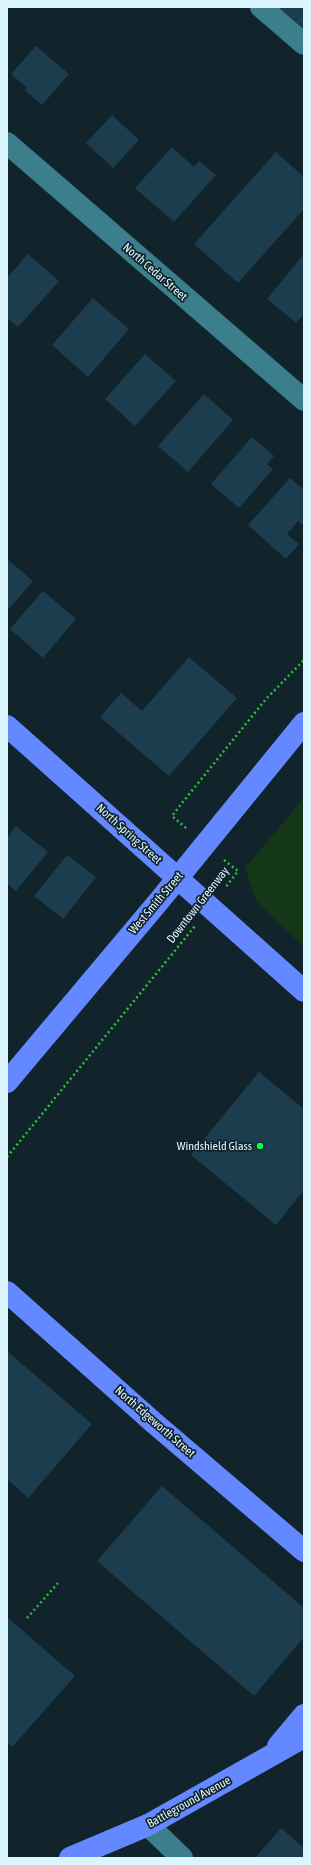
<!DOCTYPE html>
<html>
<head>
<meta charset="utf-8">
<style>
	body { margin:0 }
	#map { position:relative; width:311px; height:1865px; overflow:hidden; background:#11242c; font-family:"Asap Condensed",sans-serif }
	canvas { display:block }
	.frame { position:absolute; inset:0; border:8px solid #dcf6ff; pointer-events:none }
</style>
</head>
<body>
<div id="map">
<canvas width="311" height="1865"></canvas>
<div class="frame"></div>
</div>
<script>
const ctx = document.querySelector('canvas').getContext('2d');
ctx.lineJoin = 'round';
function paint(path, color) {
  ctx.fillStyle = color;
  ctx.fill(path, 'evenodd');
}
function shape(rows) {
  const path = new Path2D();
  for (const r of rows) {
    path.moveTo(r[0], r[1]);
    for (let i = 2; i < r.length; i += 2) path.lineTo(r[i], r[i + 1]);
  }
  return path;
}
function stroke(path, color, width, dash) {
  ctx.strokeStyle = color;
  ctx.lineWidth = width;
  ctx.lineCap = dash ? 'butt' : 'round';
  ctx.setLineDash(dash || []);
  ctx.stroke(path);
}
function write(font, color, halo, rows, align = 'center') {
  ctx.font = font + ' "Asap Condensed",sans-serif';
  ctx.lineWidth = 3.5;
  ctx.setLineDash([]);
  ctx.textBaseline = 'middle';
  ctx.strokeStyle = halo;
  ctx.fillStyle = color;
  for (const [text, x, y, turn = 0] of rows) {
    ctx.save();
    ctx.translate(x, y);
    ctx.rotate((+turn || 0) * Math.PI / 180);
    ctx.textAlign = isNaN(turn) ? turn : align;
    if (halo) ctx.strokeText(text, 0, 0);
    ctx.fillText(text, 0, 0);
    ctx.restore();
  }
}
paint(shape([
	[304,798,304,947,256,901,245,868]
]), '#143717');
paint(shape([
	[278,7,304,7,304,30],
	[36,46,69,74,42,105,25,90,27,88,11,74],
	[112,115,139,140,113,168,86,143],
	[172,147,194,167,199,161,216,175,174,222,135,188],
	[276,152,304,177,304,209,238,283,194,244],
	[28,254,59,281,18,327,7,318,7,278],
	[304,254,304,314,296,323,267,299],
	[93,298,129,329,88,377,52,345],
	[145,354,176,381,135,426,105,399],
	[204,394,233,420,188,472,158,446],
	[252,437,274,456,267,464,273,469,239,508,211,484],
	[290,478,304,490,304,525,298,521,287,534,299,544,286,559,248,525],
	[7,559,33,581,7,611],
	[43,591,76,619,43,658,10,629],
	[189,657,237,698,169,776,100,717,121,693,142,711],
	[16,826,48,852,16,891,7,884,7,838],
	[67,855,96,877,63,919,34,896],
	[259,1072,304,1109,304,1190,276,1225,191,1155],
	[7,1351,92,1424,28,1498,7,1479],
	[162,1486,304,1608,304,1637,254,1696,97,1561],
	[7,1617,75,1676,12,1747,7,1743],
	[281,1828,304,1848,304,1858,255,1858]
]), '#1c3d4e');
stroke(shape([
	[186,828,172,816,182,803,266,699,304,660],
	[224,860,238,871,225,888],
	[7,1157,195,926],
	[27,1618,58,1583]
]), '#2ec13a', 2.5, [2, 3]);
stroke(shape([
	[261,7,304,44],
	[7,143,304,400],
	[148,1825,182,1858]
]), '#3b7e8c', 22);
stroke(shape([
	[7,726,304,991],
	[7,1082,159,901,304,723],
	[7,1292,153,1422,304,1551],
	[278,1746,304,1715],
	[70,1858,148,1825,304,1737]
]), '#6388ff', 22);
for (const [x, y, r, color] of [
	[260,1146,4,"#08ff43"]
]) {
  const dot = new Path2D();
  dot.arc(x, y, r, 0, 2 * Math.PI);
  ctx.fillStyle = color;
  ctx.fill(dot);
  stroke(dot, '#11242c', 1.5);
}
write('12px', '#dcf6ff', '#11242c', [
	["North Cedar Street",155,272,41],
	["North Spring Street",129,834,42],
	["West Smith Street",156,903,-50],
	["Downtown Greenway",198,905,-52],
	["North Edgeworth Street",155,1422,41],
	["Battleground Avenue",189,1802,-29]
]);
write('12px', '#dcf6ff', '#11242c', [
	["Windshield Glass",252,1146]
], 'right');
</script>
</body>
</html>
